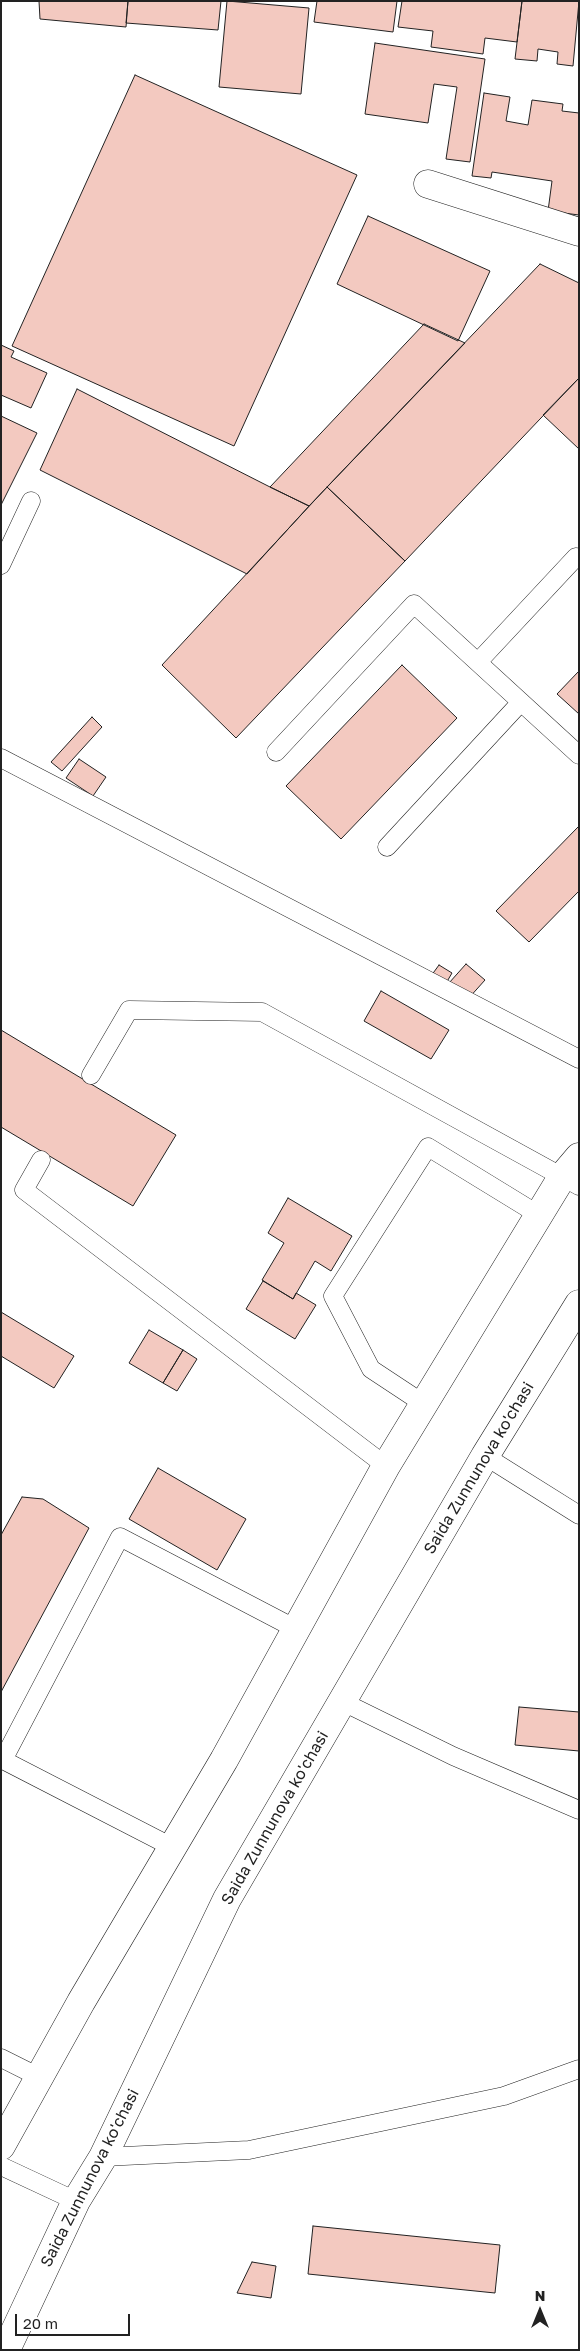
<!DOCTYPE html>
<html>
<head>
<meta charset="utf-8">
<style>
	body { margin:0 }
	#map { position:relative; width:580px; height:2351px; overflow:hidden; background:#fff; font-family:"Golos Text",sans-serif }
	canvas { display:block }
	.frame { position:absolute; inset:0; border:2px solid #222; pointer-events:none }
	.north { position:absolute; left:515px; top:2286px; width:50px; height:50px; -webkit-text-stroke:4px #fff; paint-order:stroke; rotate:0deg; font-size:14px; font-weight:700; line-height:20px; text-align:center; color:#222 }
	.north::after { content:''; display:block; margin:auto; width:18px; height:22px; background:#222; clip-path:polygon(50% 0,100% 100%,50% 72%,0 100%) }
	.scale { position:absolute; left:15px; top:2314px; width:115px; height:22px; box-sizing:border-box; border:2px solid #222; border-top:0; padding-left:6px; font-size:15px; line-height:18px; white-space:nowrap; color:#222; -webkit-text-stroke:4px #fff; paint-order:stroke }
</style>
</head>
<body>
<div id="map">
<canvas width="580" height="2351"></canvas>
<div class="frame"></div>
<div class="north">N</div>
<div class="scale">20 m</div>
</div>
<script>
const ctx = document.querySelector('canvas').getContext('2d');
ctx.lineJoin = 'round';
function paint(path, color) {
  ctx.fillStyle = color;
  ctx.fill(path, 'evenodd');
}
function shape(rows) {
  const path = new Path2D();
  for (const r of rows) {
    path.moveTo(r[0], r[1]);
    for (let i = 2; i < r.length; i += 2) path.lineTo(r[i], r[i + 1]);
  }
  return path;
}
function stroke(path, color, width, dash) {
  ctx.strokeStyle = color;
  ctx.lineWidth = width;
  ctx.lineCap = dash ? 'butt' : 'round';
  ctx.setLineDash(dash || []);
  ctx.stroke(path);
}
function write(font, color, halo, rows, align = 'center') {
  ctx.font = font + ' "Golos Text",sans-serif';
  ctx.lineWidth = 4;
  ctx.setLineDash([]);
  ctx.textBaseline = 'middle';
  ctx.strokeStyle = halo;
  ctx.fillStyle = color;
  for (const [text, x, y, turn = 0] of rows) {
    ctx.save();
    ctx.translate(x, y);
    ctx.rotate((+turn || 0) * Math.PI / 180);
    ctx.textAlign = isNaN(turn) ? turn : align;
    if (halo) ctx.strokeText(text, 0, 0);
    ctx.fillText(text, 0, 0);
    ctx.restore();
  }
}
const building = shape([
	[39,1,128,1,126,27,40,19,39,1],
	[128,1,221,1,218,30,126,23,128,1],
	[227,1,309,8,301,94,219,87,227,1],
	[317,1,397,1,393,32,314,22,317,1],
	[402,1,522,1,517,42,485,38,483,54,431,47,433,31,398,27,402,1],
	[522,1,579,1,573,66,557,64,558,52,538,49,537,61,515,59,522,1],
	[375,43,485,59,470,162,446,159,457,87,434,84,428,123,365,114,375,43],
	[135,75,357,175,234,446,12,346,135,75],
	[484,93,510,97,506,121,528,125,532,100,563,104,562,111,579,113,579,215,548,211,552,181,492,172,491,178,472,176,484,93],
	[368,216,490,271,458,341,337,284,368,216],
	[540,264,579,283,579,378,405,561,327,487,540,264],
	[424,324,465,343,309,506,270,487,424,324],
	[1,345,14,351,11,357,47,373,31,408,1,395,1,345],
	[579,378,579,449,543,415,579,378],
	[77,389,270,487,309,506,247,574,40,470,77,389],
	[1,416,37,433,1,505,1,416],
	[327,487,405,561,236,738,162,665,327,487],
	[402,665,457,718,341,839,286,786,402,665],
	[579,671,579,714,557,694,579,671],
	[92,717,102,727,62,771,51,762,92,717],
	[79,759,106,777,93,796,66,778,79,759],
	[579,826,579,891,529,942,496,911,579,826],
	[466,964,485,980,468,999,449,983,466,964],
	[439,965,452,973,445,985,431,976,439,965],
	[381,991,449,1030,431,1059,364,1021,381,991],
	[1,1030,176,1135,133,1206,1,1127,1,1030],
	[288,1198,352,1236,331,1271,315,1261,293,1299,262,1280,284,1243,268,1233,288,1198],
	[263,1281,293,1299,296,1293,316,1305,295,1339,246,1309,263,1281],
	[1,1312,74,1356,54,1388,1,1356,1,1312],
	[149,1330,183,1350,163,1383,129,1363,149,1330],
	[183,1350,197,1359,177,1391,163,1383,183,1350],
	[158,1468,246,1519,217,1570,129,1519,158,1468],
	[22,1497,43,1499,89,1528,1,1692,1,1535,22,1497],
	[519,1707,579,1712,579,1751,515,1745,519,1707],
	[313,2226,500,2245,495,2293,308,2274,313,2226],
	[252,2262,276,2266,271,2298,237,2293,252,2262]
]);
paint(building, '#f3c9c0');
stroke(building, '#222', 1);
const service = shape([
	[1,565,31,501],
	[478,662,576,557],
	[276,752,414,604,579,755],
	[1,758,579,1059],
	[387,847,521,702],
	[91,1075,129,1010,262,1012,579,1186],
	[41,1160,24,1190,386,1466],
	[424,1404,371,1369,333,1296,428,1147,539,1215],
	[485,1456,579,1515],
	[341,1701,453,1756,579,1810],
	[172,1847,3,1760,120,1537,296,1629],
	[1,2058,39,2077],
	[103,2157,249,2150,504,2096,579,2069],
	[1,2166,76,2201]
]);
const minor = shape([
	[428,184,579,232]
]);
const secondary = shape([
	[1,2146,81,2002,224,1760,386,1466,562,1177,579,1157],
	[6,2350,76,2201,103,2157,227,1899,485,1456,579,1304]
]);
stroke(service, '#222', 19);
stroke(minor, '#222', 29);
stroke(secondary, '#222', 29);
stroke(service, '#fff', 18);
stroke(minor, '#fff', 28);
stroke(secondary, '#fff', 28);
write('16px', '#222', '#fff', [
	["Saida Zunnunova ko'chasi",479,1468,-59],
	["Saida Zunnunova ko'chasi",275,1818,-60],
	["Saida Zunnunova ko'chasi",90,2178,-63]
]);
</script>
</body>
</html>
